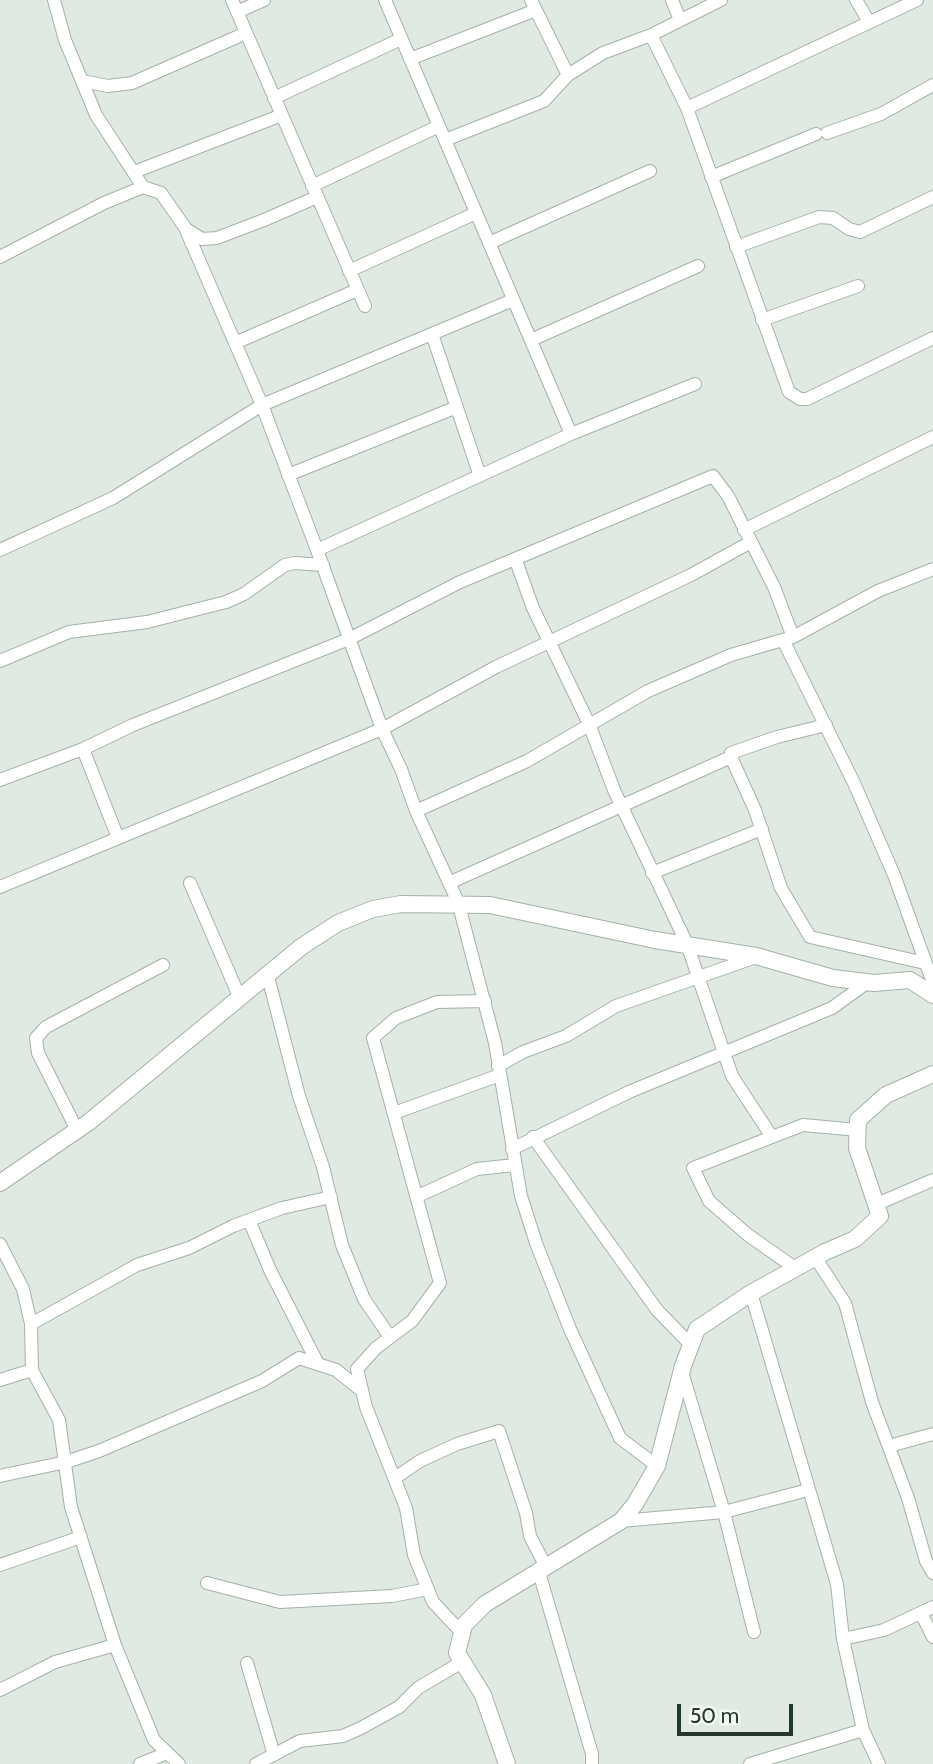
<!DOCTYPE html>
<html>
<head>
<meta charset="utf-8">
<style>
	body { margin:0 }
	#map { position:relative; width:933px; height:1764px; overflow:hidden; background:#e1eae2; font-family:Cabin,sans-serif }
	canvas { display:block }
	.scale { position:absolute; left:677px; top:1704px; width:116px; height:32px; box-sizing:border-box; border:4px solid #23382b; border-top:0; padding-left:9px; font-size:21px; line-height:24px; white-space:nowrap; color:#23382b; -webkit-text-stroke:5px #f1f7f1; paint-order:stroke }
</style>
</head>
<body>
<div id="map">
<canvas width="933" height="1764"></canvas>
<div class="scale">50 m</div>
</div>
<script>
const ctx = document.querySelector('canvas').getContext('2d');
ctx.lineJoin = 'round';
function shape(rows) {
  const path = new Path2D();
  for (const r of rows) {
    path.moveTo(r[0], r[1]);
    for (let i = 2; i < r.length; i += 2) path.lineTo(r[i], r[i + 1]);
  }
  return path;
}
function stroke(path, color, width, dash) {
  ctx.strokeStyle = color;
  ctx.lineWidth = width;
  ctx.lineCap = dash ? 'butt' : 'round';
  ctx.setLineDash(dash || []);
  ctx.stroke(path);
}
const minor = shape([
	[54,0,65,40,96,115,143,187],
	[232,0,365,306],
	[385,0,571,434,317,550,382,729,401,769,416,811],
	[531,0,568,75],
	[672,0,680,20],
	[856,0,869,22],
	[237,12,264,0],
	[651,35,687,108,917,0],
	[410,59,536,10],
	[82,81,108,86,132,83,246,33],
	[274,98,401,39],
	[687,108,789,392,800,399,807,399,933,338],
	[827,133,881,114,933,85],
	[445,140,544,101,568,75,603,53,651,35,721,0],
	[134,172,282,115],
	[711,177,816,134],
	[312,186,439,126],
	[186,230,262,405,317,550],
	[489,243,650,171],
	[736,247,819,217,833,218,849,229,860,232,933,197],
	[0,257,104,203,143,187,161,193,186,229,202,239,217,238,264,220,317,197],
	[349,271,476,213],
	[762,320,858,286],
	[432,334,480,476],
	[531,340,698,266],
	[235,343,357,290],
	[571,434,695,384],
	[288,475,457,407],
	[744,530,933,437],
	[0,550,113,498,262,405,513,300],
	[516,561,533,608,589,724,614,790,687,944,732,1076,772,1137,803,1125,858,1130],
	[783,640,854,783,894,875,933,983],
	[0,661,69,632,147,622,226,602,244,594,285,565,295,563,323,565],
	[83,749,118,838],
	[731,757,731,753,777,737,826,725],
	[0,780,83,749,133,725,349,639,460,582,713,476,728,496,774,587,793,637],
	[652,873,762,829],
	[451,882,731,757,755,810,781,888,810,937,925,963],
	[190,883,239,996],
	[0,887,382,729,496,667,691,575,749,543],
	[267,973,299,1096,323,1167,342,1245,364,1299,390,1337],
	[498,1066,523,1052,566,1036,616,1006,756,957],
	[394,1113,500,1075],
	[77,1130,38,1053,36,1038,46,1027,163,965],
	[533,1137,657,1310,691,1345],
	[772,1137,693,1168,709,1201,748,1235,795,1268],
	[512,1149,629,1092,832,1008,868,982],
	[418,1196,477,1169,515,1165],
	[877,1204,933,1180],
	[249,1220,270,1270,318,1364],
	[0,1244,23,1289,31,1324,32,1370,59,1420,71,1507,115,1645],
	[815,1257,845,1303,872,1402,908,1498,926,1561,933,1573],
	[751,1293,837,1584,843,1639,863,1730,879,1764],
	[31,1324,137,1265,189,1248,233,1226,282,1208,331,1197],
	[682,1372,724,1512,754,1632],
	[0,1380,32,1370],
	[889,1446,933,1434],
	[657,1466,620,1438,570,1329,536,1243,521,1196,495,1043,458,902,416,811,527,761,648,691,731,655,793,637,878,591,933,569],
	[0,1476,66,1462,99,1451,262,1381,299,1358,336,1370,362,1391],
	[395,1478,420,1461,457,1444,499,1431,526,1513,530,1536,545,1565],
	[621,1521,724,1512,808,1490],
	[0,1565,81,1537],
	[538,1569,592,1754,592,1764],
	[207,1583,280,1602,392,1596,428,1589],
	[922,1615,933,1637],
	[462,1633,433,1602,414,1555,406,1508,366,1407,357,1369,376,1348,412,1321,440,1283,373,1038,396,1018,437,1002,485,1001],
	[843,1639,884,1630,933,1607],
	[247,1663,274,1755],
	[0,1690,55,1662,115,1645,154,1740,179,1764],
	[140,1764,167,1753],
	[256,1764,300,1741,343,1736,361,1728,399,1707,418,1688,462,1662],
	[750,1764,863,1730]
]);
const tertiary = shape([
	[0,1183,89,1122,301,947,338,923,373,909,401,904,490,905,655,940,756,956,833,978,874,983,910,980,933,995],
	[507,1764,483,1695,457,1653,464,1625,485,1604,621,1521,635,1504,657,1466,683,1366,697,1329,751,1293,825,1252,855,1239,880,1216,857,1148,858,1120,886,1095,933,1074]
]);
stroke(minor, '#a4b1a7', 14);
stroke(tertiary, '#a4b1a7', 18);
stroke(minor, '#fff', 12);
stroke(tertiary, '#fff', 16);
</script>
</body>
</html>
